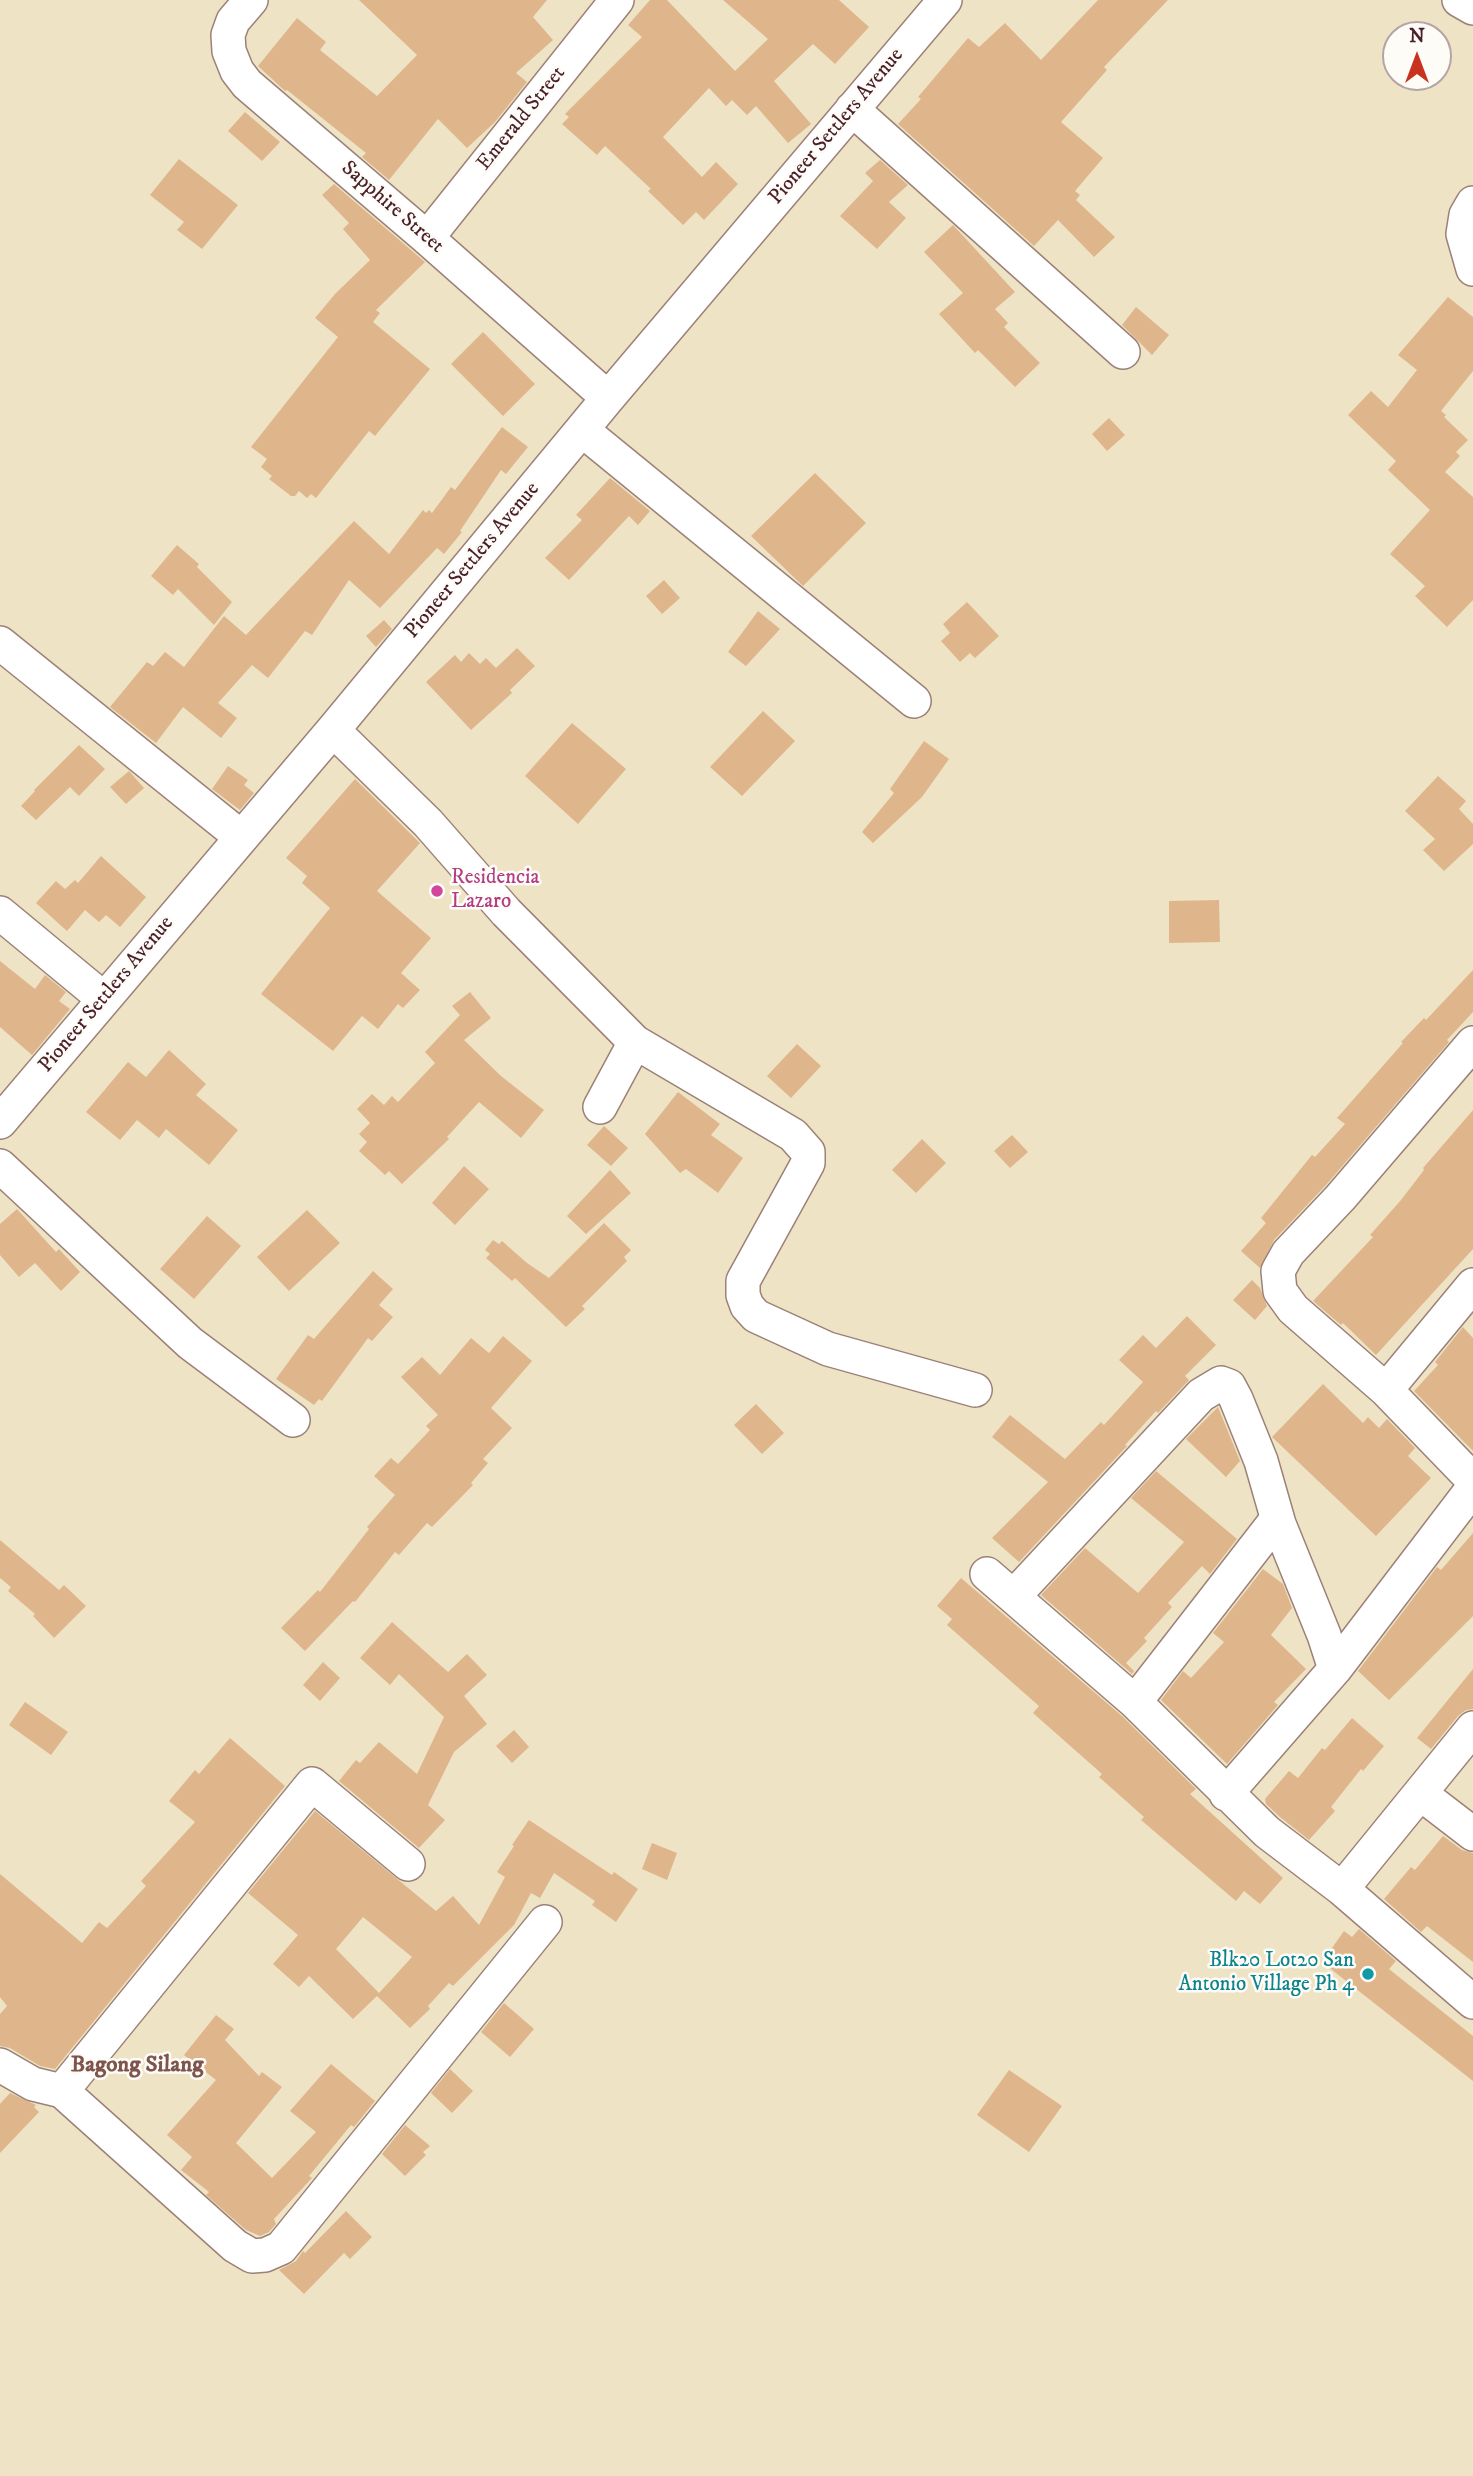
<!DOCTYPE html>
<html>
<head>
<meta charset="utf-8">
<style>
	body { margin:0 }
	#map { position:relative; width:1473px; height:2476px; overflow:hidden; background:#eee3c4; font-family:"IM FELL DW Pica",serif }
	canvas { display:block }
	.north { position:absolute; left:1382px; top:21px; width:70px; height:70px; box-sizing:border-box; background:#fdfcf7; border:2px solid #b5a4a5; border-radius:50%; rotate:0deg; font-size:19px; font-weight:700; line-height:28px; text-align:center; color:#4a1f2b }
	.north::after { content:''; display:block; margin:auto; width:24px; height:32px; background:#c8321e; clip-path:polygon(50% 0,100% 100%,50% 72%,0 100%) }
</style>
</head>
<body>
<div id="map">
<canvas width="1473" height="2476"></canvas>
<div class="north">N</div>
</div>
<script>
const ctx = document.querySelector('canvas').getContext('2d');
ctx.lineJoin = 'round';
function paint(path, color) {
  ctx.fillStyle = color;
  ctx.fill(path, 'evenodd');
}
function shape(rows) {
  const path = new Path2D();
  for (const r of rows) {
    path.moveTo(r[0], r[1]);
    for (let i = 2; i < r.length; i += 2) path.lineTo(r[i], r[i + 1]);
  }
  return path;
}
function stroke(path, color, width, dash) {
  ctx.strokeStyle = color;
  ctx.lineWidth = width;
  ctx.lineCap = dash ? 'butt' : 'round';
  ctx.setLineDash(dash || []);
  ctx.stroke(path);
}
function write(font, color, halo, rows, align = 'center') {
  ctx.font = font + ' "IM FELL DW Pica",serif';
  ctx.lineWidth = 5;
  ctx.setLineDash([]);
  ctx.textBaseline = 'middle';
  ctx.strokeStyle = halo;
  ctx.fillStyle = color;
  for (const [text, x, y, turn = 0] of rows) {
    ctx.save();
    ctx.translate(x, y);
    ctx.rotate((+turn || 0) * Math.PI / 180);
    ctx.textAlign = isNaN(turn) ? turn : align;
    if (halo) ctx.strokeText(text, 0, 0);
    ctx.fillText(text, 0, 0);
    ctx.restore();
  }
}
paint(shape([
	[359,0,547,0,533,17,553,40,516,73,527,82,495,122,467,148,438,119,389,180,362,157,366,153,287,90,285,91,258,66,297,18,326,42,320,50,377,96,417,55],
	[650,0,667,0,735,71,768,39,723,0,839,0,869,27,835,64,813,44,774,81,811,124,788,143,756,106,747,115,732,100,726,106,709,88,663,137,702,177,716,162,738,184,704,220,696,212,683,225,648,191,651,189,605,146,597,155,562,124,569,117,565,114,642,37,628,25],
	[1098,0,1168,0,1104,67,1107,70,1061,122,1103,158,1075,191,1080,195,1076,200,1115,237,1094,257,1058,220,1034,246,898,124,921,99,918,97,968,38,979,47,1005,23,1041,60],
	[245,112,280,142,262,161,228,131],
	[179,159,238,205,202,249,177,230,184,222,150,195],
	[880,160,908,185,889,202,906,218,877,249,840,216,873,181,865,173],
	[334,184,425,262,376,310,380,313,373,322,430,369,375,436,369,431,316,498,311,494,307,498,299,491,295,496,291,496,269,479,272,476,261,467,267,459,251,447,338,337,315,318,335,294,370,260,343,229,349,223,322,195],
	[953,225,1015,292,995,309,1008,323,1004,327,1040,363,1015,387,978,350,975,353,939,314,963,293,924,252],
	[1448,297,1473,317,1473,371,1441,411,1446,415,1444,417,1468,440,1456,452,1460,456,1445,472,1473,497,1473,600,1447,627,1415,596,1425,586,1390,554,1430,510,1388,470,1396,461,1348,415,1371,391,1388,407,1417,370,1398,355],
	[1136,307,1169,335,1152,355,1122,325],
	[483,332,535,384,503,416,451,364],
	[1109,418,1125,435,1107,451,1092,434],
	[502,427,528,447,506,474,501,470,460,531,462,532,444,554,437,548,380,608,349,580,312,635,305,631,268,678,252,665,218,703,237,718,221,738,183,707,156,743,110,707,147,662,153,666,165,652,184,667,224,616,246,635,354,521,389,554,423,510,426,513,429,510,432,513,451,487,455,490],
	[815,473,866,523,803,586,751,536],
	[610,478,650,511,638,525,629,516,569,580,545,558,582,520,576,515],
	[177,545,199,564,197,567,232,602,214,625,178,589,173,595,151,576],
	[664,580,680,598,662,614,646,596],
	[967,602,999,636,975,658,970,653,960,662,941,641,950,633,943,624],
	[758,611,780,629,746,666,728,652],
	[384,620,392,629,376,647,366,636],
	[517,648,535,666,510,690,512,693,471,730,426,682,455,655,461,662,469,653,480,664,486,658,496,668],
	[763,711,795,741,742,796,710,767],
	[572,723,626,769,578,824,525,776],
	[924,741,949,759,922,797,873,843,862,832,894,793,890,789],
	[79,745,105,769,79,796,70,787,36,820,21,806,35,791,34,790],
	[228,766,248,780,244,785,254,793,240,810,212,789],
	[129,771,144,788,126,804,110,787],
	[1438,776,1466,801,1459,809,1473,824,1473,844,1444,871,1423,850,1435,839,1405,811],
	[355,779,420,843,377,891,431,938,401,973,420,990,403,1008,398,1004,378,1029,362,1016,333,1051,261,994,330,908,302,883,307,876,286,858],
	[101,856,146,897,120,927,106,915,99,922,85,910,67,931,36,903,56,881,65,889,75,880,78,883],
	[1219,900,1220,942,1169,943,1169,901],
	[0,961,35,989,45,975,66,992,59,1001,70,1009,32,1055,0,1027],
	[1473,970,1473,1012,1447,1040,1449,1042,1326,1185,1274,1240,1260,1268,1241,1251,1266,1223,1261,1218,1312,1155,1315,1157,1345,1124,1337,1118,1403,1043,1401,1042,1424,1018,1426,1020],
	[470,992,491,1018,464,1040,501,1076,544,1110,521,1138,479,1102,447,1137,449,1139,402,1184,389,1171,385,1175,359,1151,367,1142,359,1134,370,1123,357,1109,372,1094,384,1105,392,1096,398,1102,435,1063,425,1052,460,1015,452,1006],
	[797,1044,821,1066,791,1098,767,1076],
	[169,1050,206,1084,196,1095,238,1130,209,1165,166,1129,159,1138,137,1120,120,1140,86,1112,128,1062,146,1077],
	[678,1092,720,1124,711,1135,743,1158,718,1193,686,1169,680,1173,645,1134],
	[1473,1110,1473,1249,1376,1355,1343,1323,1341,1325,1313,1301,1373,1237,1370,1235,1401,1200,1424,1170,1423,1168],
	[604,1126,628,1148,611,1166,587,1145],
	[1012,1135,1028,1152,1010,1168,994,1151],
	[922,1139,946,1163,916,1193,892,1170],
	[464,1166,489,1189,455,1225,432,1203],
	[610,1170,631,1193,586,1234,567,1216],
	[17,1209,56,1252,59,1249,80,1272,61,1291,35,1263,19,1277,0,1255,0,1224],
	[307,1210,340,1243,289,1291,257,1257],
	[207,1216,241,1246,194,1299,160,1269],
	[604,1223,631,1250,624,1257,627,1261,582,1306,585,1309,566,1327,515,1278,512,1281,486,1258,490,1254,485,1250,493,1240,499,1244,502,1241,527,1263,549,1278],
	[373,1271,393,1289,379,1305,393,1317,372,1341,368,1338,322,1401,319,1399,314,1405,276,1379,308,1335,314,1339],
	[1252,1280,1260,1288,1267,1306,1255,1320,1233,1300],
	[1187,1316,1216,1345,1185,1376,1189,1380,1158,1413,1156,1411,1125,1445,1127,1446,1019,1562,992,1538,1048,1482,992,1437,1010,1415,1065,1459,1101,1422,1104,1425,1143,1382,1119,1360,1143,1335,1156,1348],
	[1463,1327,1473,1338,1473,1451,1414,1391,1438,1365,1435,1362],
	[503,1336,532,1361,491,1408,512,1428,483,1459,488,1463,471,1483,473,1485,432,1527,427,1523,399,1555,395,1552,355,1602,353,1601,305,1651,281,1628,318,1590,320,1592,369,1529,367,1527,395,1495,374,1476,391,1458,398,1464,430,1430,426,1426,438,1415,401,1377,422,1357,440,1375,471,1338,489,1353],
	[1323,1384,1363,1423,1368,1417,1379,1428,1387,1419,1415,1448,1408,1456,1431,1478,1376,1536,1272,1437],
	[756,1404,784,1433,762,1454,734,1425],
	[1218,1407,1240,1461,1226,1477,1186,1439],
	[1156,1471,1237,1539,1210,1574,1202,1566,1168,1603,1172,1607,1144,1638,1147,1641,1126,1663,1134,1671,1132,1674,1041,1595,1085,1548,1138,1593,1184,1542,1131,1498],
	[1473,1533,1473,1616,1389,1700,1358,1671,1437,1567,1441,1570],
	[0,1540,59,1590,64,1585,86,1606,54,1638,33,1616,35,1614,8,1591,11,1587,0,1578],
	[1263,1569,1283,1584,1292,1608,1271,1635,1306,1669,1274,1702,1278,1705,1227,1764,1161,1700,1183,1671,1191,1678,1224,1642,1213,1633],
	[961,1578,1122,1716,1196,1789,1190,1794,1283,1878,1260,1904,1244,1891,1236,1901,1141,1820,1144,1817,1099,1777,1102,1774,1033,1713,1039,1706,947,1625,952,1619,937,1606],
	[392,1622,448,1672,467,1654,487,1675,464,1696,487,1724,454,1752,428,1805,445,1820,419,1848,339,1781,356,1760,360,1763,379,1742,417,1774,444,1717,399,1674,390,1685,360,1658],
	[323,1662,340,1678,320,1701,303,1685],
	[1473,1669,1473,1709,1466,1710,1458,1716,1431,1749,1417,1738],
	[25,1702,68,1732,51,1755,9,1725],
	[1352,1718,1384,1746,1363,1771,1361,1769,1331,1807,1335,1811,1309,1840,1280,1817,1266,1804,1265,1799,1289,1771,1298,1778,1322,1748,1325,1750],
	[514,1730,529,1747,512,1763,496,1746],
	[230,1738,285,1786,55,2069,40,2066,10,2048,0,2046,0,2014,7,2006,0,1997,0,1874,82,1943,99,1922,107,1928,146,1886,141,1881,195,1822,169,1801,195,1770,199,1774],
	[315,1811,436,1911,453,1896,479,1925,505,1877,497,1872,514,1846,512,1845,529,1820,612,1875,614,1872,638,1889,616,1922,592,1905,595,1901,554,1873,540,1898,531,1893,514,1925,453,1986,449,1983,428,2006,430,2009,410,2028,377,1996,353,2019,309,1976,299,1987,273,1964,298,1935,248,1893],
	[363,1917,412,1957,379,1993,336,1949],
	[1443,1836,1462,1850,1473,1853,1473,1962,1427,1926,1421,1932,1384,1899,1411,1867,1415,1870],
	[652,1843,677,1853,667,1880,642,1869],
	[1359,1929,1396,1961,1389,1969,1473,2036,1473,2081,1322,1962,1344,1931,1352,1937],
	[504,2003,534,2029,510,2057,481,2032],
	[216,2015,234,2029,225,2040,259,2076,262,2072,282,2087,236,2143,272,2178,316,2132,290,2111,331,2064,375,2101,354,2127,351,2125,309,2176,312,2178,274,2219,276,2224,269,2232,260,2236,246,2230,206,2195,209,2192,181,2170,192,2157,167,2135,216,2080,184,2055],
	[450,2069,473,2091,452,2113,431,2093],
	[1009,2070,1062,2106,1029,2152,977,2115],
	[10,2093,36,2105,34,2107,39,2112,0,2153,0,2104],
	[405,2125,430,2146,423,2152,426,2155,405,2176,382,2154],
	[346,2211,372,2237,350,2259,344,2253,304,2294,279,2270,296,2261,303,2251,305,2253]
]), '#dfb68c');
const minor = shape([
	[251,0,233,21,228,35,229,51,237,71,247,84,427,238,608,398],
	[1459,0,1473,8],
	[852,109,1123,352],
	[1473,203,1466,215,1463,234,1473,269],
	[427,238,617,0],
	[582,430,914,701],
	[0,643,241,837],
	[333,730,428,823,506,912,635,1042],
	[0,913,104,999],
	[1473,1043,1340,1198,1288,1253,1278,1271,1280,1291,1293,1309,1386,1390,1473,1480],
	[600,1107,635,1042,793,1135,808,1152,808,1163,743,1281,743,1295,747,1306,756,1316,828,1349,975,1390],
	[0,1122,333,730,608,398,945,0],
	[0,1166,190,1343,293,1420],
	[1386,1390,1473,1285],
	[987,1574,1135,1702,1267,1832,1342,1889],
	[1014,1596,1201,1395,1221,1383,1229,1386,1236,1399,1261,1461,1279,1524,1324,1635,1335,1669],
	[1135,1702,1277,1519],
	[1473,1728,1342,1889,1473,2002],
	[1226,1794,1335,1669,1473,1488],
	[1421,1794,1473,1834],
	[0,2065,33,2084,62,2091,235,2246,252,2256,265,2255,281,2248,545,1922],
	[62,2091,312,1784,408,1864]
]);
stroke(minor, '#9c8178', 36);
stroke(minor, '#fff', 33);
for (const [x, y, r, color] of [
	[437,891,7,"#d1479c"],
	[1368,1974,7,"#0f9aa8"]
]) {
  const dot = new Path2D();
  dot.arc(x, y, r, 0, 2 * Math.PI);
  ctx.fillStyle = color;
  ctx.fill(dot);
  stroke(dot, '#fdfcf7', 2.5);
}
write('21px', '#4a1f2b', '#fdfcf7', [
	["Emerald Street",522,119,-51],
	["Pioneer Settlers Avenue",837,127,-50],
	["Sapphire Street",392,208,41],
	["Pioneer Settlers Avenue",473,561,-50],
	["Pioneer Settlers Avenue",107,995,-50]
]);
write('21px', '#b23c85', '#fdfcf7', [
	["Residencia",451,879],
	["Lazaro",451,903]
], 'left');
write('21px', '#0d838f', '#fdfcf7', [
	["Blk20 Lot20 San",1354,1962],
	["Antonio Village Ph 4",1354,1986]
], 'right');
write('bold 23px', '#7e544d', '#fdfcf7', [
	["Bagong Silang",137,2066]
]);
</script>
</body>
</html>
